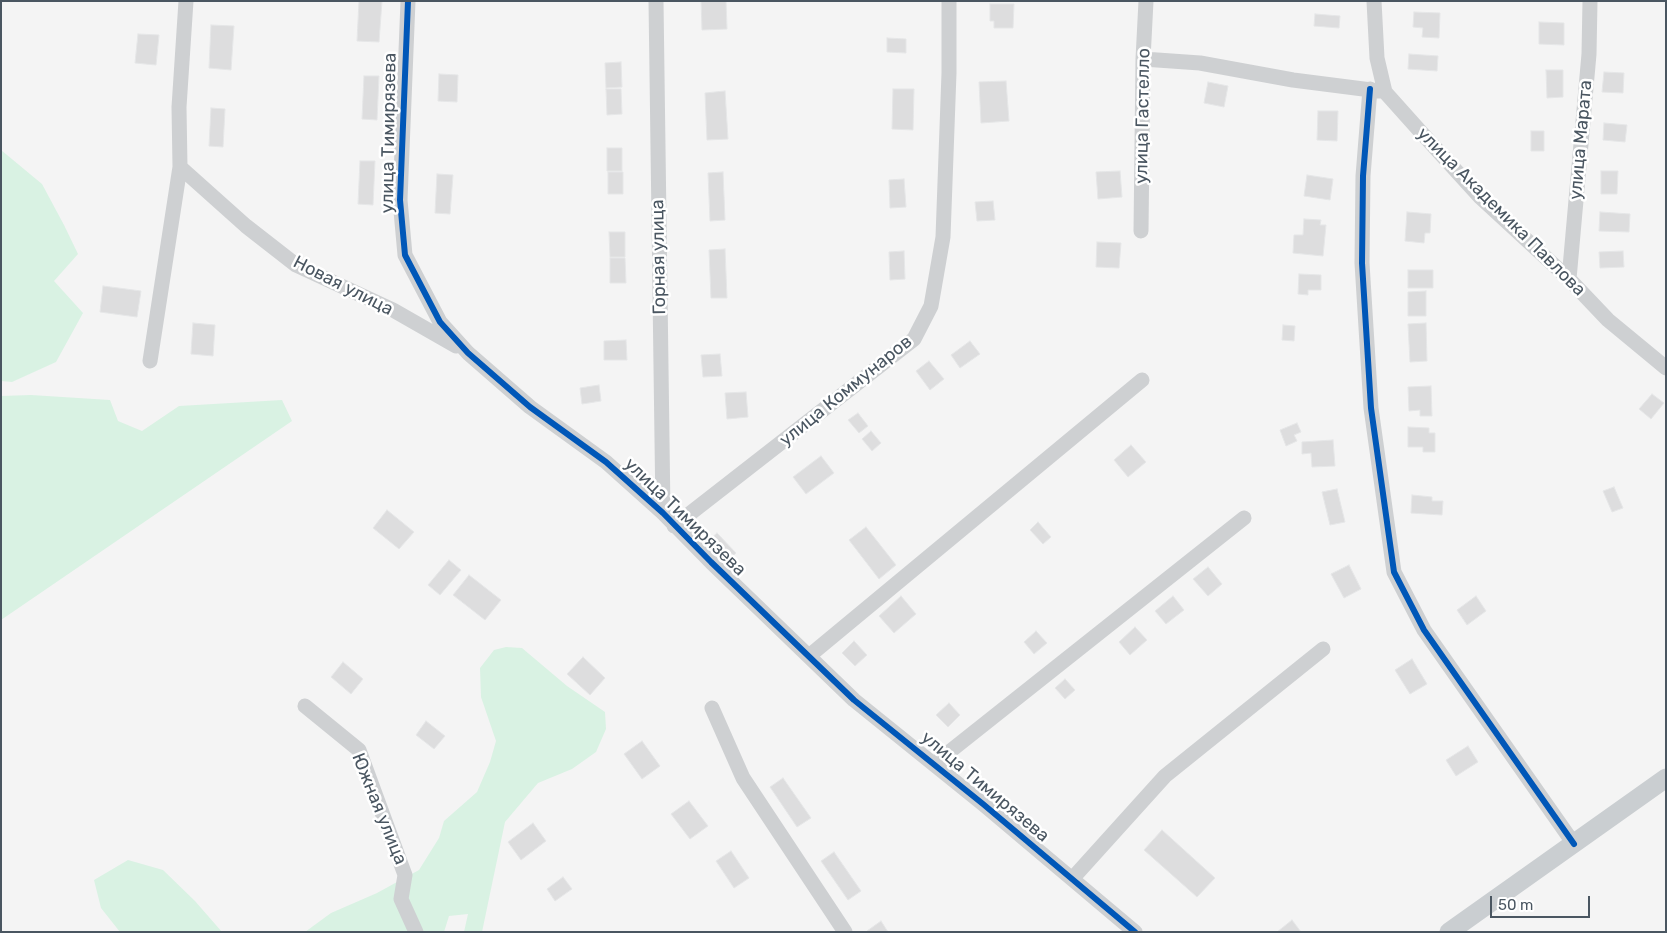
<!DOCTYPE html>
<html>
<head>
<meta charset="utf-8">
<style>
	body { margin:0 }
	#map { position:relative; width:1667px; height:933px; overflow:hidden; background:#f4f4f4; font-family:Rubik,sans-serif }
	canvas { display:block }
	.frame { position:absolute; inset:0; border:2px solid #4a5661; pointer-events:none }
	.scale { position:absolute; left:1490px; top:896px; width:100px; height:22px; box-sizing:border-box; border:2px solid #4a5661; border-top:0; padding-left:6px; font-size:15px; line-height:18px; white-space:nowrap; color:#4a5661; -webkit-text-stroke:4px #fff; paint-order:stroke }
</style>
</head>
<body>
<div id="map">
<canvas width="1667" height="933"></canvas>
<div class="frame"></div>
<div class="scale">50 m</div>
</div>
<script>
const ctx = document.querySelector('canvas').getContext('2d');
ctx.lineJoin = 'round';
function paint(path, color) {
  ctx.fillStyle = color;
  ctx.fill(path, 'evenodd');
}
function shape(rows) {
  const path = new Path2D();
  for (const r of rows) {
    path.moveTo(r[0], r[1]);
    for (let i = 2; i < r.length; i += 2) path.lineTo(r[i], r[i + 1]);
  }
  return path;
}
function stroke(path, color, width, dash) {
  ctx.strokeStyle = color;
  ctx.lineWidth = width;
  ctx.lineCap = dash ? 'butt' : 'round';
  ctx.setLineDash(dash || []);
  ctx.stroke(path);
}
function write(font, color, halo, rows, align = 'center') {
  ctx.font = font + ' Rubik,sans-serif';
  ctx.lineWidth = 5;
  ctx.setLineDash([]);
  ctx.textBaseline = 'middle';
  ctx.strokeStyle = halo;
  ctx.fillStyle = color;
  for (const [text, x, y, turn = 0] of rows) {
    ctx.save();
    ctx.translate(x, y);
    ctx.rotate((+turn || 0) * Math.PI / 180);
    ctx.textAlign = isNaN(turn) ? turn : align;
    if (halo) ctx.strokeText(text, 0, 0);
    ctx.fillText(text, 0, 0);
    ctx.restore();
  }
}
paint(shape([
	[1,150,42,184,64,225,78,254,54,281,83,313,56,362,12,382,1,381],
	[31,395,110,400,118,421,142,431,179,406,282,400,292,421,1,620,1,396],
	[506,647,522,648,567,686,605,712,606,729,596,752,572,769,538,783,505,822,482,932,464,932,468,914,449,916,444,932,305,932,331,913,377,893,419,870,439,838,444,821,477,792,490,762,496,741,481,697,480,668,494,650],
	[128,860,163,870,195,901,222,932,120,932,101,908,94,880]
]), '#d9f2e3');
const building = shape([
	[359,1,382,1,379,42,357,41,359,1],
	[701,1,726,1,727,29,702,30,701,1],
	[990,4,1014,4,1013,28,994,28,994,21,990,21,990,4],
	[1414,12,1440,13,1439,38,1422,37,1423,28,1413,27,1414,12],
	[1315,14,1340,16,1339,28,1314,26,1315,14],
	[1539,22,1564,23,1564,45,1539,44,1539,22],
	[211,25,234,26,231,70,209,68,211,25],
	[138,34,159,35,156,65,135,63,138,34],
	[887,38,906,39,906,53,887,52,887,38],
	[1409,54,1438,56,1437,71,1408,69,1409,54],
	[621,62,622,87,606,88,605,63,621,62],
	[1546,70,1563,70,1563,97,1547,98,1546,70],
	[1604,72,1624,73,1623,93,1602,92,1604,72],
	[439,74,458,75,457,102,438,101,439,74],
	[364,76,379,76,377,120,362,119,364,76],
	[1006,81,1009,121,981,123,979,82,1006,81],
	[1208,82,1228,86,1224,107,1204,103,1208,82],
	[606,89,621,89,622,114,607,115,606,89],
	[893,89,914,89,913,130,892,129,893,89],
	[725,91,728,139,707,140,705,93,725,91],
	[211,108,225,109,223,147,209,146,211,108],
	[1318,111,1338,111,1337,141,1317,140,1318,111],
	[1604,123,1627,125,1625,142,1603,140,1604,123],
	[1531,131,1544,131,1544,151,1531,151,1531,131],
	[607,148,622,148,622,171,607,171,607,148],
	[360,161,375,161,373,205,358,204,360,161],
	[1120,171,1122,197,1098,199,1096,172,1120,171],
	[1601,171,1618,171,1617,194,1601,194,1601,171],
	[608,172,623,172,623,194,608,194,608,172],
	[723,172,725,220,710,221,708,173,723,172],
	[437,174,453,175,450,214,435,213,437,174],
	[1307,175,1333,179,1330,200,1304,196,1307,175],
	[904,179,906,207,890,208,889,180,904,179],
	[993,201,995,220,977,221,975,202,993,201],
	[1407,212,1431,214,1430,233,1425,233,1424,243,1405,241,1407,212],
	[1600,212,1630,214,1629,232,1599,231,1600,212],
	[1304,219,1321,220,1320,225,1326,225,1323,256,1293,253,1294,235,1303,235,1304,219],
	[609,232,625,232,625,257,610,257,609,232],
	[1097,242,1121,243,1119,268,1096,267,1097,242],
	[725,249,727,298,711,298,709,250,725,249],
	[904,251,905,279,890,280,889,252,904,251],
	[1623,251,1624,267,1600,268,1599,252,1623,251],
	[610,258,625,258,626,283,610,283,610,258],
	[1408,270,1433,270,1433,288,1408,288,1408,270],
	[1299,274,1321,275,1321,290,1308,290,1308,295,1298,294,1299,274],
	[103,286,141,291,137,317,100,312,103,286],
	[1426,291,1426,316,1408,316,1408,292,1426,291],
	[193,323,215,325,213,356,191,354,193,323],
	[1426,323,1427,361,1410,362,1408,324,1426,323],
	[1283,325,1295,326,1294,341,1282,340,1283,325],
	[626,340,627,360,604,360,604,341,626,340],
	[970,341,980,354,960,368,951,355,970,341],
	[720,354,722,376,703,377,701,355,720,354],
	[929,361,944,379,930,390,916,371,929,361],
	[599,385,601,401,582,404,580,388,599,385],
	[1431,386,1432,416,1420,416,1420,410,1409,411,1408,387,1431,386],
	[746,392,748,417,727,419,725,393,746,392],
	[1652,394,1664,403,1651,419,1639,409,1652,394],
	[858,413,868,426,859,433,848,420,858,413],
	[1297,423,1301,432,1294,435,1297,441,1286,446,1280,430,1297,423],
	[1408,427,1429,428,1429,433,1435,433,1435,452,1423,452,1423,447,1408,447,1408,427],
	[871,431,881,443,872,451,862,439,871,431],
	[1333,440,1335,466,1312,467,1311,453,1302,454,1302,442,1333,440],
	[1131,445,1146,462,1128,477,1114,460,1131,445],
	[821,456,834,473,806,494,793,477,821,456],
	[1614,487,1623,508,1612,512,1603,491,1614,487],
	[1337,489,1345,522,1330,525,1322,492,1337,489],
	[1412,495,1432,497,1432,501,1443,501,1442,515,1411,513,1412,495],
	[387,510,414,532,399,549,373,528,387,510],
	[1038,522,1051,537,1043,544,1030,530,1038,522],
	[866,527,896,565,879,579,849,540,866,527],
	[717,533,736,553,728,561,708,541,717,533],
	[449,560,461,570,440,595,428,585,449,560],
	[1349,565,1361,589,1344,598,1331,574,1349,565],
	[1208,567,1222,584,1208,596,1193,579,1208,567],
	[469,575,501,600,485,620,453,595,469,575],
	[901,596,916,614,894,633,879,616,901,596],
	[1173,596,1184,610,1166,624,1155,611,1173,596],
	[1476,596,1486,611,1467,625,1457,610,1476,596],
	[1135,627,1147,640,1130,655,1119,642,1135,627],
	[1036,631,1047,643,1034,654,1024,642,1036,631],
	[854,641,867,655,855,666,842,653,854,641],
	[583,657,605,678,590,695,567,674,583,657],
	[1412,659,1427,684,1410,694,1395,670,1412,659],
	[343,662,363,679,351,694,331,677,343,662],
	[1065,679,1075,690,1065,699,1055,688,1065,679],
	[949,703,960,715,948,727,936,715,949,703],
	[426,721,445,736,434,749,416,735,426,721],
	[642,741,660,766,642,779,624,754,642,741],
	[1468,746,1478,762,1456,776,1446,760,1468,746],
	[783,778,811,818,797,827,770,787,783,778],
	[689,801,708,826,690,839,671,814,689,801],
	[533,823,546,841,521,860,508,842,533,823],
	[1162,830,1215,878,1197,897,1144,850,1162,830],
	[731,851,749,878,734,888,716,861,731,851],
	[834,852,861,891,848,900,821,861,834,852],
	[563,877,572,889,555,901,547,889,563,877],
	[1292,920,1301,932,1277,932,1292,920],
	[881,921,888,932,868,932,867,931,881,921]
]);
paint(building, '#ddddde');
stroke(building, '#e5e6e7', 1);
stroke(shape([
	[408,1,400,200,405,255,440,322,468,353,530,407,606,462,663,513,711,562,854,700,983,804,1135,932],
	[656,1,663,513],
	[1374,1,1377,58,1385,92,1419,130,1480,197,1569,279,1608,320,1666,368],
	[1143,59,1200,63,1293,80,1379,91],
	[1370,89,1363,176,1362,263,1371,408,1394,572,1424,630,1574,844],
	[180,167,246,226,296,265,393,310,456,346],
	[1141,231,1143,59,1146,1],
	[1569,279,1589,54,1590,1],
	[150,361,180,167,179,107,186,1],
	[674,526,914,339,931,306,943,237,949,73,949,1],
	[809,656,1142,380],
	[305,706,359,750,405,875,401,899,416,932],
	[712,708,743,778,845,932],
	[934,764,1244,518],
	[1072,879,1165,776,1323,649]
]), '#ced0d2', 15);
stroke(shape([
	[1449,932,1666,778]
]), '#caced1', 19);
stroke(shape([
	[408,1,400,200,405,255,440,322,468,353,530,407,606,462,663,513,711,562,854,700,983,804,1135,932],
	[1370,89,1363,176,1362,263,1371,408,1394,572,1424,630,1574,844]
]), '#0057b8', 6);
write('18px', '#4a5661', '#fff', [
	["улица Гастелло",1143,116,-89],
	["улица Тимирязева",389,133,-89],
	["улица Марата",1581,140,-85],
	["улица Академика Павлова",1501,212,45],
	["Горная улица",659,257,-91],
	["Новая улица",343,286,27],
	["улица Коммунаров",846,391,-39],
	["улица Тимирязева",685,517,44],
	["улица Тимирязева",985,787,40],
	["Южная улица",379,809,68]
]);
</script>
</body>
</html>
